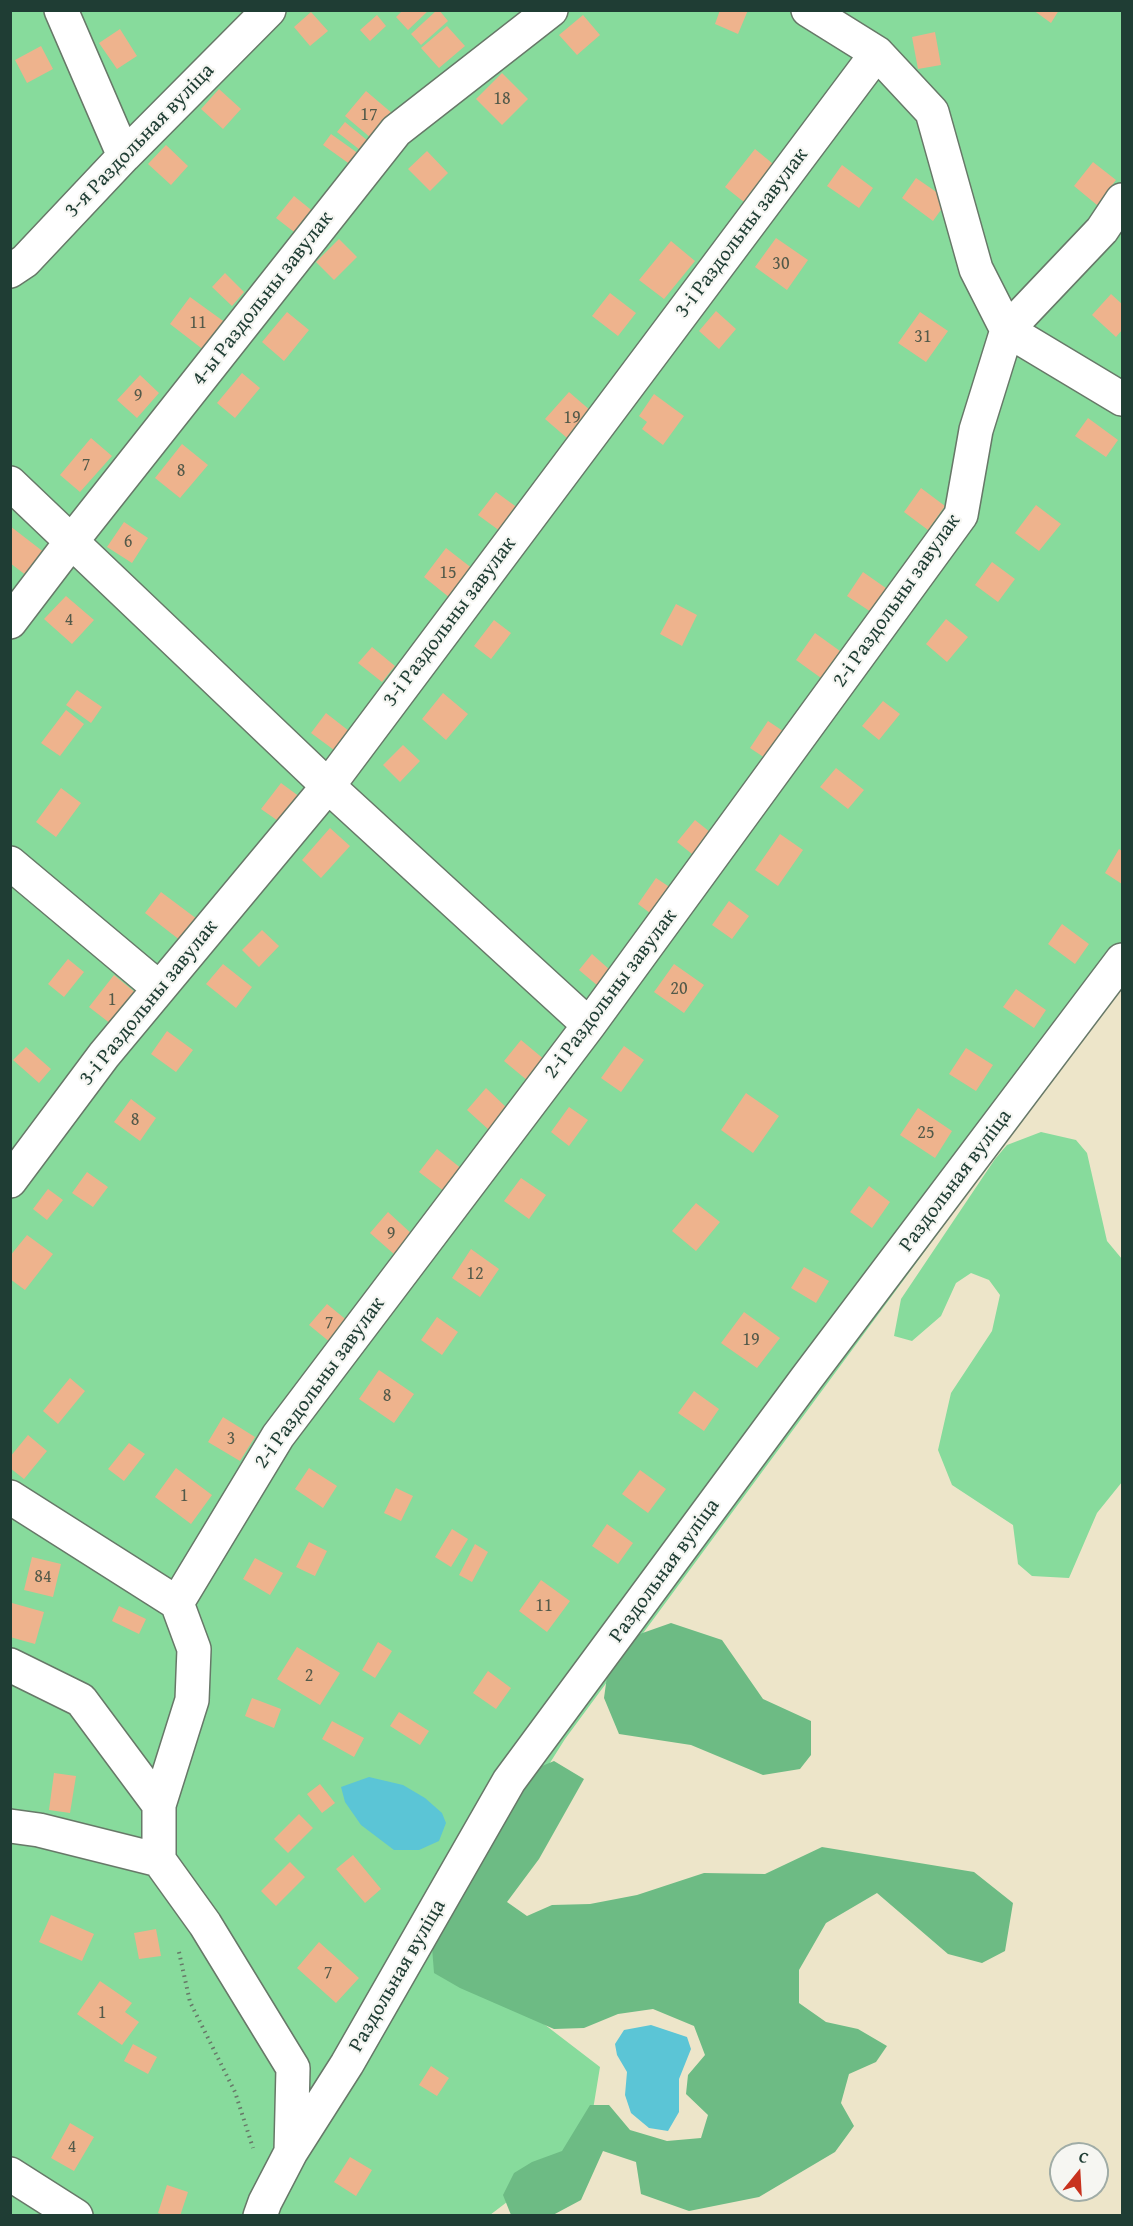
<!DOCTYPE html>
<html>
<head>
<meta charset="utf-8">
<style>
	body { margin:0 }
	#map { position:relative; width:1133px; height:2226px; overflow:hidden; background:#ede5c9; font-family:"Gentium Book Plus",serif }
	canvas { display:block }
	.frame { position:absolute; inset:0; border:12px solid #1f3d34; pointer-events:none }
	.north { position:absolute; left:1049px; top:2142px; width:60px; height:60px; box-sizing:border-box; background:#f6f6f2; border:2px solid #a0aca6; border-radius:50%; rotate:18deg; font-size:16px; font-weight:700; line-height:24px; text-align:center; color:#1f3d34 }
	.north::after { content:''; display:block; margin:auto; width:21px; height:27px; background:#c8321e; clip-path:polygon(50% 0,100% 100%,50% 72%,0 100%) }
</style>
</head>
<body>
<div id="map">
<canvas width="1133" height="2226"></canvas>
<div class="frame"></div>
<div class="north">С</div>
</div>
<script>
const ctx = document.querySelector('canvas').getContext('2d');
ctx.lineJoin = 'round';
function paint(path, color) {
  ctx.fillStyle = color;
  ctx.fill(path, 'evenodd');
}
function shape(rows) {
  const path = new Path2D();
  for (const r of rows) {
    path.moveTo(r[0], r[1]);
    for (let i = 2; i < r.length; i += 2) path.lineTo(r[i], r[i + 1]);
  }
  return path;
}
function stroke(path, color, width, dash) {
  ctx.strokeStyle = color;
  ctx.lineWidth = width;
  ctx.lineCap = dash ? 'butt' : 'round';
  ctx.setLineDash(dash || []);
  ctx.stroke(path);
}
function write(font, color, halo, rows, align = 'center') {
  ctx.font = font + ' "Gentium Book Plus",serif';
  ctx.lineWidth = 4.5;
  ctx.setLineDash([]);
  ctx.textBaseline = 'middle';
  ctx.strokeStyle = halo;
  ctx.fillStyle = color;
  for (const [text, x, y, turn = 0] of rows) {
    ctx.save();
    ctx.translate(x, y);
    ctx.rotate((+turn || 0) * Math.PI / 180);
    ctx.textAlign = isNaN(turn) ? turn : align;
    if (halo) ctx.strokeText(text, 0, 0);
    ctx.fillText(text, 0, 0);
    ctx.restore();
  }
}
paint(shape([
	[11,11,1122,11,1122,984,565,1739,437,1942,600,2067,588,2140,490,2215,11,2216],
	[1041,1132,1076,1140,1087,1153,1107,1241,1122,1259,1122,1482,1097,1513,1069,1578,1032,1576,1018,1564,1013,1525,952,1485,938,1450,951,1393,992,1331,1000,1295,989,1280,971,1273,956,1283,941,1316,912,1341,894,1336,901,1299,995,1159,1007,1145]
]), '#87db9c');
paint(shape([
	[671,1623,722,1640,763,1699,811,1721,811,1755,800,1769,763,1775,691,1745,619,1734,604,1698,609,1662,634,1636],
	[554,1761,584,1779,539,1859,507,1902,527,1916,552,1905,590,1904,637,1895,704,1873,765,1874,822,1847,974,1872,1013,1903,1005,1951,982,1963,948,1954,877,1893,826,1923,799,1970,799,2003,826,2022,858,2029,887,2046,876,2062,849,2074,841,2103,854,2126,835,2152,759,2197,689,2211,641,2194,636,2162,603,2151,581,2200,553,2215,511,2215,503,2195,514,2173,532,2162,562,2151,590,2105,609,2105,630,2130,667,2141,701,2138,708,2115,686,2094,688,2075,705,2055,694,2026,653,2009,618,2014,584,2028,554,2029,460,1988,434,1973,432,1947,535,1769]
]), '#6dbb84');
paint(shape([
	[369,1777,403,1785,425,1798,442,1813,446,1823,439,1841,419,1850,394,1850,361,1825,345,1802,341,1787],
	[651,2025,687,2037,691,2049,679,2079,679,2112,668,2131,649,2128,631,2113,625,2095,627,2072,617,2055,615,2044,624,2030]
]), '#5bc5d6');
paint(shape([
	[403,10,429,10,408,30,396,17],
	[437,10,439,10,448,21,421,45,411,34],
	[720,10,748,10,738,34,715,24],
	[1033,10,1059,10,1051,23],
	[311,12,328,31,310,46,294,27],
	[377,15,386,26,370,41,360,30],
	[583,15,600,35,577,55,559,35],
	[447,26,465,46,439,68,421,48],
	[120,29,137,56,117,69,99,43],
	[935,32,941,65,918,69,912,37],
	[41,46,53,69,27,83,15,60],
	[502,73,528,99,502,125,476,99],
	[219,89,241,109,223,129,201,109],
	[366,91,393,114,371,138,345,116],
	[345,122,368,141,360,150,337,132],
	[331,134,359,154,351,165,323,145],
	[166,145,188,166,171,185,148,164],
	[755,149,778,168,749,206,725,187],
	[427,151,448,173,430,191,408,169],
	[1093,162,1116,180,1097,205,1074,186],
	[842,165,873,188,859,208,827,186],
	[916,178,948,200,933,221,902,198],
	[294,196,315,213,298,235,276,218],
	[776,238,808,260,787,290,755,267],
	[339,239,357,257,334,280,316,262],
	[671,241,695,261,664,299,639,280],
	[225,273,244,292,232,306,212,287],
	[610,293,636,313,618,336,592,316],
	[1111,294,1122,304,1122,330,1116,337,1092,315],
	[190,297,226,323,205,351,170,324],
	[716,311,736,329,719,349,699,331],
	[287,312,309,330,284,361,262,342],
	[920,312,948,331,926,362,898,343],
	[242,373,260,388,235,418,217,403],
	[140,375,159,393,137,418,117,400],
	[569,392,598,417,574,444,545,419],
	[654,394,684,416,663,445,642,429,647,422,639,416],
	[1088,418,1118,440,1106,457,1075,436],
	[91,438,112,456,80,492,60,475],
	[182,444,208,465,180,498,155,478],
	[921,488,945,506,928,530,904,512],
	[496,492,522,511,504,534,478,515],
	[1036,505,1061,524,1039,551,1015,533],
	[124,522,148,538,132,563,107,547],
	[10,526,45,553,27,576,10,563],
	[446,548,473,569,450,598,424,577],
	[992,562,1015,579,998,602,975,585],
	[863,572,893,593,877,616,847,596],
	[66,596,94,620,72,644,44,619],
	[676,604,697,615,682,646,660,634],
	[946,619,968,637,947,662,926,644],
	[494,620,511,633,491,659,474,646],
	[815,633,840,651,821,678,796,660],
	[372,647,395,666,382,682,358,663],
	[77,690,102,707,91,723,66,705],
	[443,693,468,714,446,740,422,719],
	[883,701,900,714,879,740,862,726],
	[66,710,84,724,60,756,41,743],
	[326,713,349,731,334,750,311,733],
	[768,721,792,737,774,764,750,748],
	[403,745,420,761,400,782,383,765],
	[836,768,864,790,848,809,820,787],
	[281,783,300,797,281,823,261,809],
	[61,788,81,803,56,837,36,822],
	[695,820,720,840,702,862,677,842],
	[330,828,350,846,321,878,302,860],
	[780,834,803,850,778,886,755,870],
	[1119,849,1122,851,1122,884,1105,873],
	[656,878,677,892,658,919,638,904],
	[161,892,197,919,181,941,145,913],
	[729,901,749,916,732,939,712,925],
	[1062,924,1089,944,1075,964,1048,944],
	[262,930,279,946,259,967,242,950],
	[592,954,610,970,598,986,579,970],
	[68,959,84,972,64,997,48,984],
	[223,964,252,987,236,1008,206,984],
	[674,964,704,985,684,1013,654,992],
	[114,975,136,993,111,1024,89,1007],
	[1016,989,1046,1010,1034,1028,1003,1007],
	[167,1031,193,1050,176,1072,151,1054],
	[521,1040,545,1060,528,1081,504,1061],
	[624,1046,644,1060,621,1092,601,1078],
	[26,1047,51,1069,39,1083,13,1060],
	[966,1048,993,1065,976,1091,949,1074],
	[486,1088,508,1109,489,1130,467,1110],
	[746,1093,779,1116,753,1153,721,1130],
	[131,1099,156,1118,140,1141,114,1122],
	[569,1107,588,1120,569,1146,551,1132],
	[918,1108,952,1131,935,1158,900,1135],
	[437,1149,462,1169,445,1192,419,1172],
	[87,1172,108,1187,93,1207,72,1193],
	[521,1178,546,1195,529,1219,504,1201],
	[869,1186,890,1202,872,1228,850,1212],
	[48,1189,63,1200,47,1220,33,1209],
	[696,1203,720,1222,696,1251,672,1231],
	[388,1212,413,1235,395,1255,370,1233],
	[27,1235,53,1254,25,1290,10,1279,10,1256],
	[471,1249,499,1269,480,1297,452,1278],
	[804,1267,829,1281,816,1303,791,1288],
	[327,1304,349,1322,331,1343,309,1325],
	[744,1312,780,1338,757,1368,721,1343],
	[437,1317,458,1332,442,1355,421,1340],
	[379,1370,414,1394,394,1423,359,1399],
	[70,1378,85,1391,58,1424,43,1411],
	[694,1391,719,1409,704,1431,678,1413],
	[223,1417,255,1437,240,1461,208,1442],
	[28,1435,47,1451,24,1479,10,1468,10,1457],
	[129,1443,145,1454,124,1481,108,1469],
	[176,1468,212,1495,191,1524,155,1497],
	[309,1468,337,1486,323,1508,295,1489],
	[640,1470,666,1489,648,1513,622,1494],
	[396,1488,413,1496,401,1521,384,1513],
	[607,1524,633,1543,618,1564,592,1546],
	[452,1529,468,1539,451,1567,435,1557],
	[309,1542,327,1551,315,1576,296,1567],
	[475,1544,488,1552,472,1582,459,1575],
	[32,1557,61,1564,53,1597,24,1590],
	[255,1558,283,1573,270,1595,243,1579],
	[541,1580,570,1601,547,1632,519,1611],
	[12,1603,44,1612,35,1644,10,1637],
	[119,1606,146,1619,139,1634,112,1621],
	[378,1642,392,1651,375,1678,362,1670],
	[297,1647,340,1673,320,1705,277,1679],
	[488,1671,511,1688,496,1709,473,1693],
	[252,1698,281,1709,274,1728,245,1716],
	[399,1712,429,1731,420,1745,390,1726],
	[332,1721,364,1738,354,1757,322,1739],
	[54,1773,76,1776,70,1813,49,1810],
	[320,1784,335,1803,322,1813,307,1794],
	[299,1814,313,1828,288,1853,274,1839],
	[353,1855,381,1889,365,1903,336,1869],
	[290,1862,305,1877,276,1906,261,1891],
	[51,1915,94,1934,82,1961,39,1942],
	[156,1929,161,1956,139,1959,134,1933],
	[319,1942,359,1978,336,2003,297,1968],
	[100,1981,132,2003,125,2012,139,2022,122,2045,77,2014],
	[133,2044,157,2057,148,2074,124,2061],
	[431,2066,449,2078,437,2096,419,2085],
	[70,2123,94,2137,74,2171,51,2158],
	[350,2157,372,2170,356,2196,334,2182],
	[167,2185,188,2192,180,2216,167,2216,158,2213]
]), '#eeb38d');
const minor = shape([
	[61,10,124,156],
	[808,10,877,53,932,112,976,269,1007,330,1122,399],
	[10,271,25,261,124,156,269,10],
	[10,483,328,786,589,1025],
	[10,622,71,542,396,131,551,10],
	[10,863,159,988],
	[10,1181,104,1055,328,786,877,53],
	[10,1497,177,1603],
	[10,1665,81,1700,159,1805],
	[10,1826,39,1830,159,1860],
	[291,2152,293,2068,205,1924,159,1860,159,1805,192,1700,194,1649,177,1603,278,1436,589,1025,961,515,976,430,1007,330,1102,230,1122,200],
	[10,2174,76,2216],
	[260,2216,265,2202,291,2152,347,2064,509,1781,806,1379,1122,960]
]);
stroke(minor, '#677868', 36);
stroke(shape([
	[179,1952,190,2002,235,2092,253,2148]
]), '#677868', 4, [1.5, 4.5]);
stroke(minor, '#fff', 33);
write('18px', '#535a4a', null, [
	["18",502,99],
	["17",369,115],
	["30",781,264],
	["11",198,323],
	["31",923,337],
	["9",138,396],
	["19",572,418],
	["7",86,465],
	["8",181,471],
	["6",128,542],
	["15",448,573],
	["4",69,620],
	["20",679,989],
	["1",112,1000],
	["8",135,1120],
	["25",926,1133],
	["9",391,1234],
	["12",475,1274],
	["7",329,1323],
	["19",751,1340],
	["8",387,1396],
	["3",231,1439],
	["1",184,1496],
	["84",43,1577],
	["11",544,1606],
	["2",309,1676],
	["7",328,1973],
	["1",102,2013],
	["4",72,2147]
]);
write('21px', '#1f3d34', '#f6f6f2', [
	["3-я Раздольная вуліца",140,141,-46],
	["3-і Раздольны завулак",742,233,-53],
	["4-ы Раздольны завулак",263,299,-52],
	["2-і Раздольны завулак",897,601,-55],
	["3-і Раздольны завулак",450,622,-53],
	["2-і Раздольны завулак",611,994,-53],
	["3-і Раздольны завулак",149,1003,-51],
	["Раздольная вуліца",956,1181,-53],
	["2-і Раздольны завулак",320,1383,-54],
	["Раздольная вуліца",665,1571,-54],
	["Раздольная вуліца",398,1976,-60]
]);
</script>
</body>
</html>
